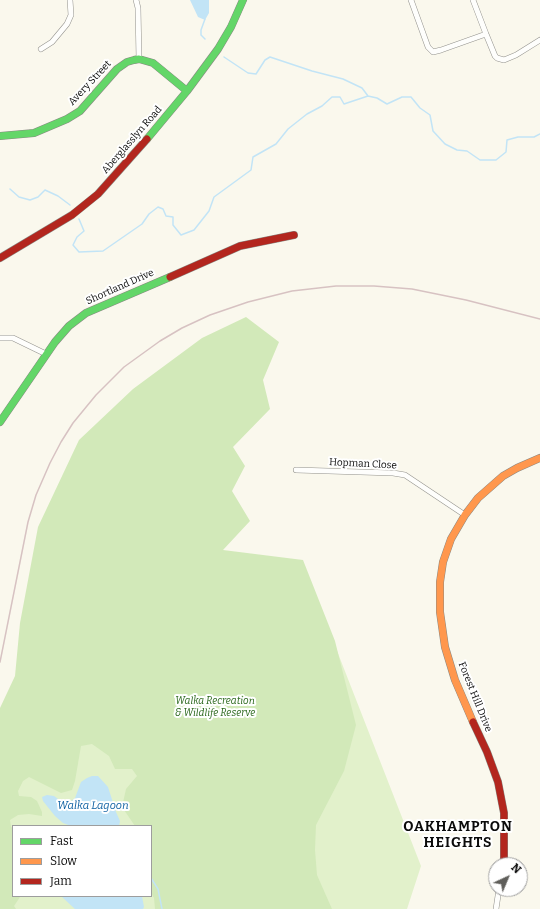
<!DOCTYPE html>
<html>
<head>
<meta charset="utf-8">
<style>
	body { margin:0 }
	#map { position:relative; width:540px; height:909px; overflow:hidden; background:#faf8ed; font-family:Bitter,serif }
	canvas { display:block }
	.legend { position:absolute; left:12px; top:825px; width:140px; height:72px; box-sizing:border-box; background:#fff; border:1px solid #9d9d9d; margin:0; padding:5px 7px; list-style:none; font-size:12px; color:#0b0b0b }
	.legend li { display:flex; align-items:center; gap:8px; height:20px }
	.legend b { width:20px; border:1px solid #9d9d9d }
	.north { position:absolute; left:488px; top:857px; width:40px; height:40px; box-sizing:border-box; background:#fff; border:1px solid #9d9d9d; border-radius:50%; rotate:44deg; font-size:11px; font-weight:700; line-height:16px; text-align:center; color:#0b0b0b }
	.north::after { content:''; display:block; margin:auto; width:14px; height:18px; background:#5f5e5a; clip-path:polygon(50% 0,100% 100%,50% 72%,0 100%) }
</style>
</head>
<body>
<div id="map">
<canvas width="540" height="909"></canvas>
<ul class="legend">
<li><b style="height:5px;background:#63d668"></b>Fast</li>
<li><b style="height:5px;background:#ff974d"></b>Slow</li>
<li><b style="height:5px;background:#b3261e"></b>Jam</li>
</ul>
<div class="north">N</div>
</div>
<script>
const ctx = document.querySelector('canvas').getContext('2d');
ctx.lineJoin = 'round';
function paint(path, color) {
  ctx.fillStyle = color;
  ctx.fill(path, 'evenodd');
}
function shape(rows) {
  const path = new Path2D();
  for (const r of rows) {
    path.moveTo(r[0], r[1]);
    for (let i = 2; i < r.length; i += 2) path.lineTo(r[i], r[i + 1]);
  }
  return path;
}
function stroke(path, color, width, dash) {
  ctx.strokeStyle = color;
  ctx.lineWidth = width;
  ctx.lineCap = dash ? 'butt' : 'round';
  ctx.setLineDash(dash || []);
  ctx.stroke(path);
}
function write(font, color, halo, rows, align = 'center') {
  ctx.font = font + ' Bitter,serif';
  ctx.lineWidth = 4;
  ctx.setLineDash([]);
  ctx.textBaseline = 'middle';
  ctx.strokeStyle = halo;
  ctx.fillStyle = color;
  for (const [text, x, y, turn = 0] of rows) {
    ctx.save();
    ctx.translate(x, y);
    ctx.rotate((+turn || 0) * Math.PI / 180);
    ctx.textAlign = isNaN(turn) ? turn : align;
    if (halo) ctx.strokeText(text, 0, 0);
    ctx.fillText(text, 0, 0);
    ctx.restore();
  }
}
paint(shape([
	[307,574,421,866,407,909,0,909,0,726],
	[13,826,151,826,151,896,13,896]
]), '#e2f1cb');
paint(shape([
	[246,317,279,342,263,380,270,409,233,447,245,466,232,491,250,521,223,550,303,560,335,641,356,725,344,771,316,825,315,850,317,875,332,909,155,909,154,898,151,893,151,826,135,826,122,807,126,789,137,776,132,769,115,769,109,756,92,744,81,746,75,781,72,790,61,793,29,777,23,781,18,791,19,796,31,797,37,801,42,812,42,816,29,814,18,815,10,820,11,827,13,828,13,896,31,896,20,897,14,906,16,909,0,909,0,708,15,676,20,623,38,527,79,440,133,389,202,338]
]), '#d2e9b9');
paint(shape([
	[190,0,209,0,209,13,205,20,198,17],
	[92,776,98,776,108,787,116,812,120,821,119,826,71,826,63,823,55,816,43,801,42,797,47,795,54,796,65,804,70,802,75,798,81,782,87,778],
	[61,896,142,896,144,907,143,909,75,909]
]), '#c2e4f6');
stroke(shape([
	[205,39,201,35,201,30,205,19],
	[224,57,248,73,256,74,265,60,270,57,312,71,343,79,362,88,368,96],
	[10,189,19,197,30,200,38,197,45,190,58,196,70,205],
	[79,219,84,231,77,237,73,245,79,252,103,251,142,224,149,214,158,207,163,209,166,216,173,217,173,225,181,235,194,230,209,211,214,197,251,170,253,157,276,144,288,129,307,114,322,106,332,97,340,97,344,104,368,96,377,98,387,104,402,97,411,97,420,108,430,115,433,131,445,144,457,150,467,151,480,160,496,160,506,152,507,140,518,137,534,137,540,134],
	[151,878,158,889,162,909]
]), '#c2e4f6', 1.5);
const street = shape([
	[136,0,138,8,139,59],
	[411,0,428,47,433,52,441,50,486,34],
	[473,0,486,34,495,56,497,58,504,60,516,55,540,40],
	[41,49,52,42,67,24,71,15,70,0],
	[0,338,13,338,46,354],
	[296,470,393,473,405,475,465,515],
	[496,909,499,889]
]);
const fast = shape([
	[0,136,34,133,67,119,80,111,117,69,127,62,134,60,139,59,153,63,187,91],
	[147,139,187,91,218,49,231,27,243,0],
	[0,422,55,342,69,326,86,313,170,277]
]);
const slow = shape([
	[473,722,455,680,445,647,440,612,440,582,443,562,451,539,465,515,478,498,503,476,517,468,540,458]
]);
const jam = shape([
	[0,258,72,215,98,194,147,139],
	[170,277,240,246,294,235],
	[473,722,487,752,498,782,504,813,504,865]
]);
stroke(street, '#93928d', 6);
stroke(fast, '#898883', 8);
stroke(slow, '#898883', 8);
stroke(jam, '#898883', 8);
stroke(street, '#fefefc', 5);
stroke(fast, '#63d668', 7);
stroke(slow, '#ff974d', 7);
stroke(jam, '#b3261e', 7);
stroke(shape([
	[0,662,28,522,36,495,50,463,61,442,73,423,96,395,124,367,160,341,182,328,210,315,248,302,292,291,336,286,374,286,412,289,466,300,540,319]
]), '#d7c2c2', 1.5);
write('10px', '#0b0b0b', '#fff', [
	["Avery Street",90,83,-47],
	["Aberglasslyn Road",132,140,-49],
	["Shortland Drive",120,287,-24],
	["Hopman Close",363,464,3],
	["Forest Hill Drive",475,697,68]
]);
write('italic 10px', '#276518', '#fff', [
	["Walka Recreation",215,701],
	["& Wildlife Reserve",215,713]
]);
write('italic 11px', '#0e60a2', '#fff', [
	["Walka Lagoon",93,806]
]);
ctx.letterSpacing = '1px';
write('bold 14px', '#0b0b0b', '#fff', [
	["OAKHAMPTON",458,827],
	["HEIGHTS",458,843]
]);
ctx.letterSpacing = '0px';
</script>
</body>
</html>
